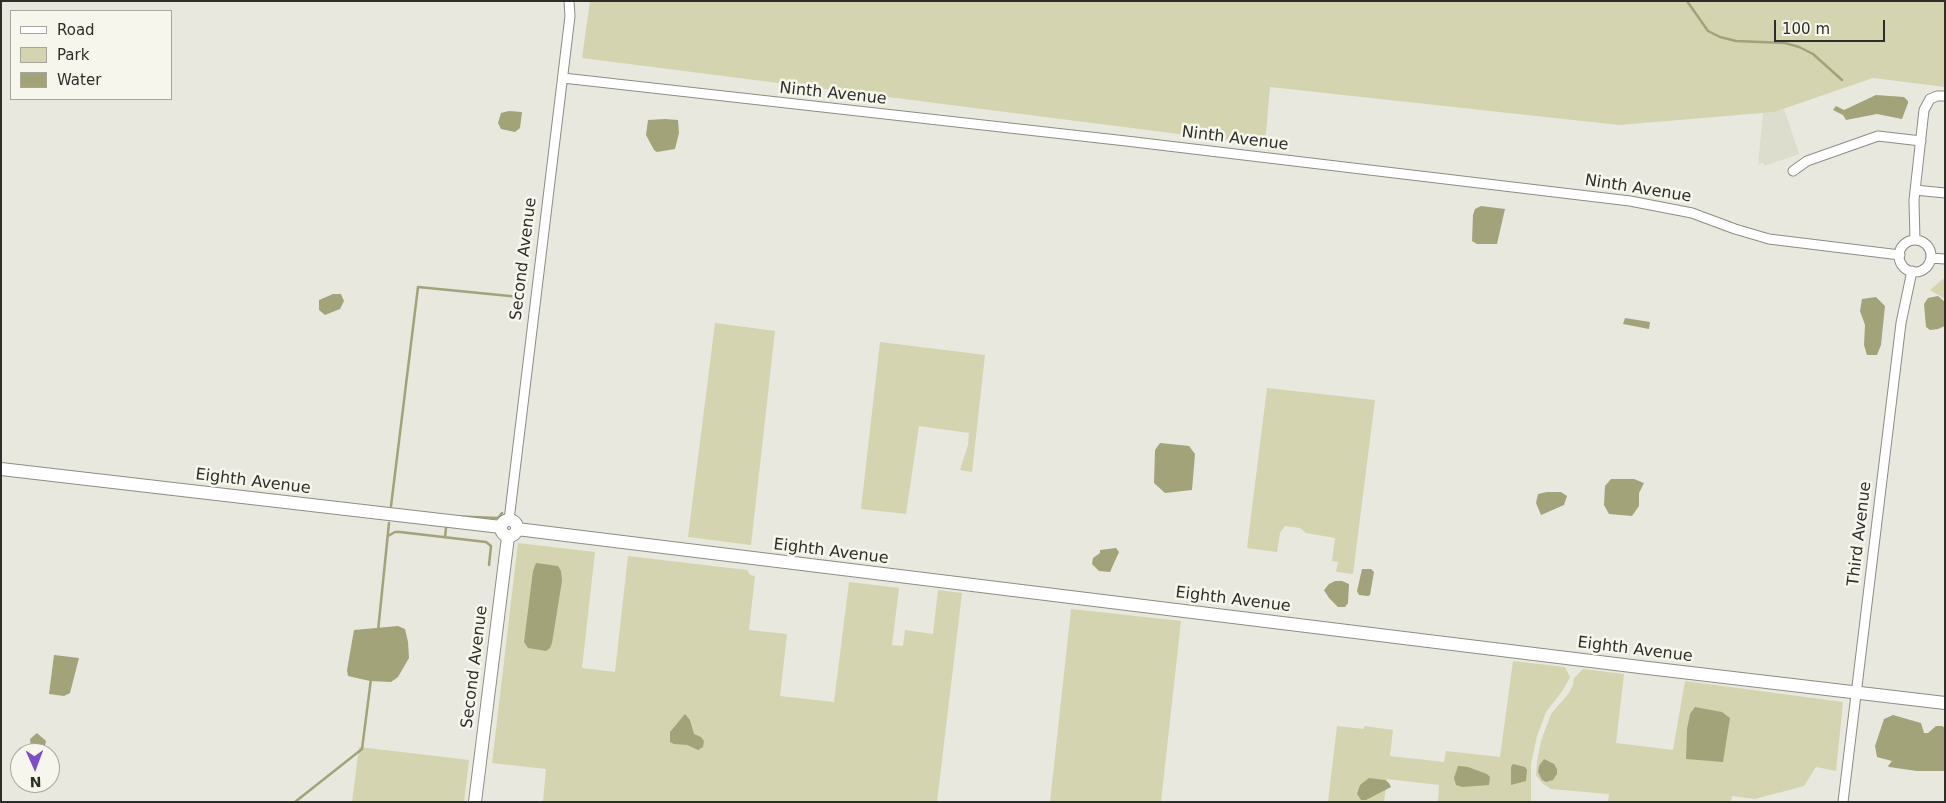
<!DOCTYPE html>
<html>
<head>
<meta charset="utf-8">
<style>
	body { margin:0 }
	#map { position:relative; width:1946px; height:803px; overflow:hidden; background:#e8e8df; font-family:"DejaVu Sans",sans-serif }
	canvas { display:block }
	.frame { position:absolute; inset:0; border:2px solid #2d2d2a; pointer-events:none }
	.legend { position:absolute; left:10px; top:10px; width:162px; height:90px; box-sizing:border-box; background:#f6f6ed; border:1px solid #a6a69f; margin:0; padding:6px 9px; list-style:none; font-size:15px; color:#2d2d2a }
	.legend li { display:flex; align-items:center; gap:10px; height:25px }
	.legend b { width:25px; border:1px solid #a6a69f }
	.north { position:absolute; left:10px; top:743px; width:50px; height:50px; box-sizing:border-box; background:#f6f6ed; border:1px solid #a6a69f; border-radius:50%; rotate:178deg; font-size:14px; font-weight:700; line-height:20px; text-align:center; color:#2d2d2a }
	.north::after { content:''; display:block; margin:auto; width:18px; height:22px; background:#7c4dc6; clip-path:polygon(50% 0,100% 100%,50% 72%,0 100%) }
	.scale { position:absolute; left:1774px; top:20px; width:111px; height:22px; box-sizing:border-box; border:2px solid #2d2d2a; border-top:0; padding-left:6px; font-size:15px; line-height:18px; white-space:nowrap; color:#2d2d2a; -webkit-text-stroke:4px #f6f6ed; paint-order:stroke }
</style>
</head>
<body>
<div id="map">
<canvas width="1946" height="803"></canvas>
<div class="frame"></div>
<ul class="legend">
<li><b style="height:6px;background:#fff"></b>Road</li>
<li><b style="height:14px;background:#d4d4b0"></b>Park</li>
<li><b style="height:14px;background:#a3a37a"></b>Water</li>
</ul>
<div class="north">N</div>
<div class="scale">100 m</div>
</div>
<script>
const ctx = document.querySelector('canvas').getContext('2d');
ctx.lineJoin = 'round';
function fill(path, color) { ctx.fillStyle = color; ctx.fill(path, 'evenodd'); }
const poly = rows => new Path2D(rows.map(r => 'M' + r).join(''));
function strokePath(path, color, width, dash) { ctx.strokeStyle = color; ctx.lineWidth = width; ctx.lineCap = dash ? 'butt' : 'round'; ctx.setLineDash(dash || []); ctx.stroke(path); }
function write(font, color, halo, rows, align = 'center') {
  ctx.font = font + ' "DejaVu Sans",sans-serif'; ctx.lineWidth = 5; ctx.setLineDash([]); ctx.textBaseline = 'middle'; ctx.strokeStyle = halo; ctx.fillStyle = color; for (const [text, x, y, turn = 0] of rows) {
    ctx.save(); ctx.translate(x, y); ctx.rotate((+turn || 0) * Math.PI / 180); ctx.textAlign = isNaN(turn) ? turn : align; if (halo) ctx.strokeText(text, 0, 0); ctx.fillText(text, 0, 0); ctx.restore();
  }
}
fill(poly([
	[1784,109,1799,154,1764,166,1763,163,1758,165,1763,113]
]), '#ddddcd');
fill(poly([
	[590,1,1945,1,1945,87,1873,78,1774,112,1619,125,1270,87,1265,145,582,58],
	[1943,279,1945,280,1945,299,1930,290],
	[715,323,775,331,751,545,688,537],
	[880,342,985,355,972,472,960,470,968,445,969,433,919,426,906,514,861,509],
	[1267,388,1375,400,1353,574,1336,572,1338,562,1332,561,1335,538,1306,533,1300,528,1285,526,1280,533,1277,552,1247,548],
	[518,543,595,552,582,668,615,672,628,556,747,570,750,575,755,576,749,630,787,634,780,696,834,702,849,582,899,588,892,645,903,646,905,630,933,634,938,590,962,593,937,802,543,802,546,769,492,763],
	[1071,609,1181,621,1161,802,1050,802],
	[1513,661,1565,667,1570,677,1563,690,1546,712,1537,736,1531,764,1531,802,1438,802,1439,785,1387,779,1384,802,1328,802,1337,726,1364,729,1364,726,1393,730,1390,756,1444,762,1446,751,1500,757],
	[1583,669,1624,674,1616,743,1673,750,1685,681,1843,702,1836,771,1816,767,1804,786,1755,799,1732,796,1731,802,1608,802,1609,794,1551,789,1542,783,1536,775,1537,762,1541,741,1551,714,1569,693,1573,685,1574,678],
	[359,747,469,760,464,802,352,802]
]), '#d4d4b0');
fill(poly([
	[1876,95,1904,97,1908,101,1908,103,1902,119,1877,114,1846,120,1843,115,1833,110,1836,106,1844,110],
	[509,111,522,112,520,128,515,132,501,129,498,123,501,113],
	[665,119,678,120,679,133,675,149,657,152,654,150,646,135,648,120],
	[1481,206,1505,209,1497,244,1477,244,1472,241,1473,215,1475,209],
	[333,294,341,294,344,301,340,309,325,315,319,310,319,300],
	[1938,296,1945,302,1945,326,1938,329,1930,330,1926,327,1924,304,1928,298],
	[1876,297,1885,306,1881,345,1877,355,1867,355,1864,345,1865,325,1860,311,1862,299],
	[1625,318,1650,322,1649,329,1623,324],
	[1160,443,1189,446,1195,454,1192,490,1165,493,1154,483,1155,450],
	[1611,479,1634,479,1644,483,1639,493,1639,506,1632,516,1609,514,1604,505,1605,486],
	[1547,492,1561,492,1567,496,1564,505,1541,515,1536,503,1538,494],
	[1116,548,1119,552,1110,572,1099,571,1092,564,1093,558,1100,553,1100,550],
	[536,563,558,566,561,571,562,581,552,643,550,648,546,651,528,648,524,642,533,571],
	[1362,569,1371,569,1374,572,1370,595,1368,596,1359,595,1357,591],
	[1335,581,1342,581,1349,584,1348,603,1345,607,1338,607,1329,598,1324,590,1329,584],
	[398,626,405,629,408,642,409,658,398,677,391,682,370,681,348,676,347,670,354,630],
	[54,655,79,658,70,693,64,696,49,694],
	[1695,707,1722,712,1730,718,1723,762,1686,759,1687,729,1690,714],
	[685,714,690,720,694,734,701,737,704,741,703,747,698,750,687,745,674,744,670,742,670,732],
	[1893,715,1921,723,1924,733,1928,733,1936,726,1942,726,1945,728,1945,771,1917,771,1889,767,1888,766,1892,761,1877,757,1875,746,1884,719],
	[37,733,46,741,44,751,39,753,31,748,30,739],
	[1544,759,1554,764,1557,769,1557,774,1553,780,1546,782,1542,780,1538,772,1539,766],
	[1513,764,1525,767,1527,770,1526,781,1511,785,1511,767],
	[1458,766,1468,767,1487,774,1490,777,1489,785,1462,787,1456,785,1454,778],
	[1369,778,1385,780,1389,783,1391,787,1366,800,1361,800,1357,794,1360,785]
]), '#a3a37a');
strokePath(poly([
	[1687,1,1708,31,1720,37,1736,41,1785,43,1799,47,1813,54,1842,80],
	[391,506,418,287,520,297],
	[447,516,498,518,502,513],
	[388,536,395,532,400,532,486,542,491,546,489,565],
	[445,537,446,528],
	[378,631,389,523],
	[295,802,362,749,371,679]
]), '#a3a37a', 2.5);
const street = poly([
	[563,78,1126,141,1630,201,1692,213,1735,229,1769,239,1900,255],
	[1793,171,1807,161,1878,136,1921,141],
	[1915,190,1945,193],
	[1915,240,1914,200,1924,110,1930,99,1937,96,1945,96],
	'1899 256a16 16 0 1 1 32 0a16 16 0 1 1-32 0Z',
	[1931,258,1945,259],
	[509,520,570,16,569,1],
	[1843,802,1901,323,1912,271]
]);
const secondary = poly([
	[1,469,501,527],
	'501 528a8 8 0 1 1 16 0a8 8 0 1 1-16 0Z',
	[517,529,1648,668,1945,703],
	[475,802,508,537]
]);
strokePath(street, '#8d8d85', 11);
strokePath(secondary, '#8d8d85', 14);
strokePath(street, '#fff', 9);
strokePath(secondary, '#fff', 12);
write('16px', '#2d2d2a', '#f6f6ed', [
	["Ninth Avenue",833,94,6],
	["Ninth Avenue",1235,139,7],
	["Ninth Avenue",1638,189,9],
	["Second Avenue",524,259,-83],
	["Eighth Avenue",253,482,7],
	["Third Avenue",1860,534,-83],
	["Eighth Avenue",831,552,7],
	["Eighth Avenue",1233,600,7],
	["Eighth Avenue",1635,650,7],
	["Second Avenue",475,667,-83]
]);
</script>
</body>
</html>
